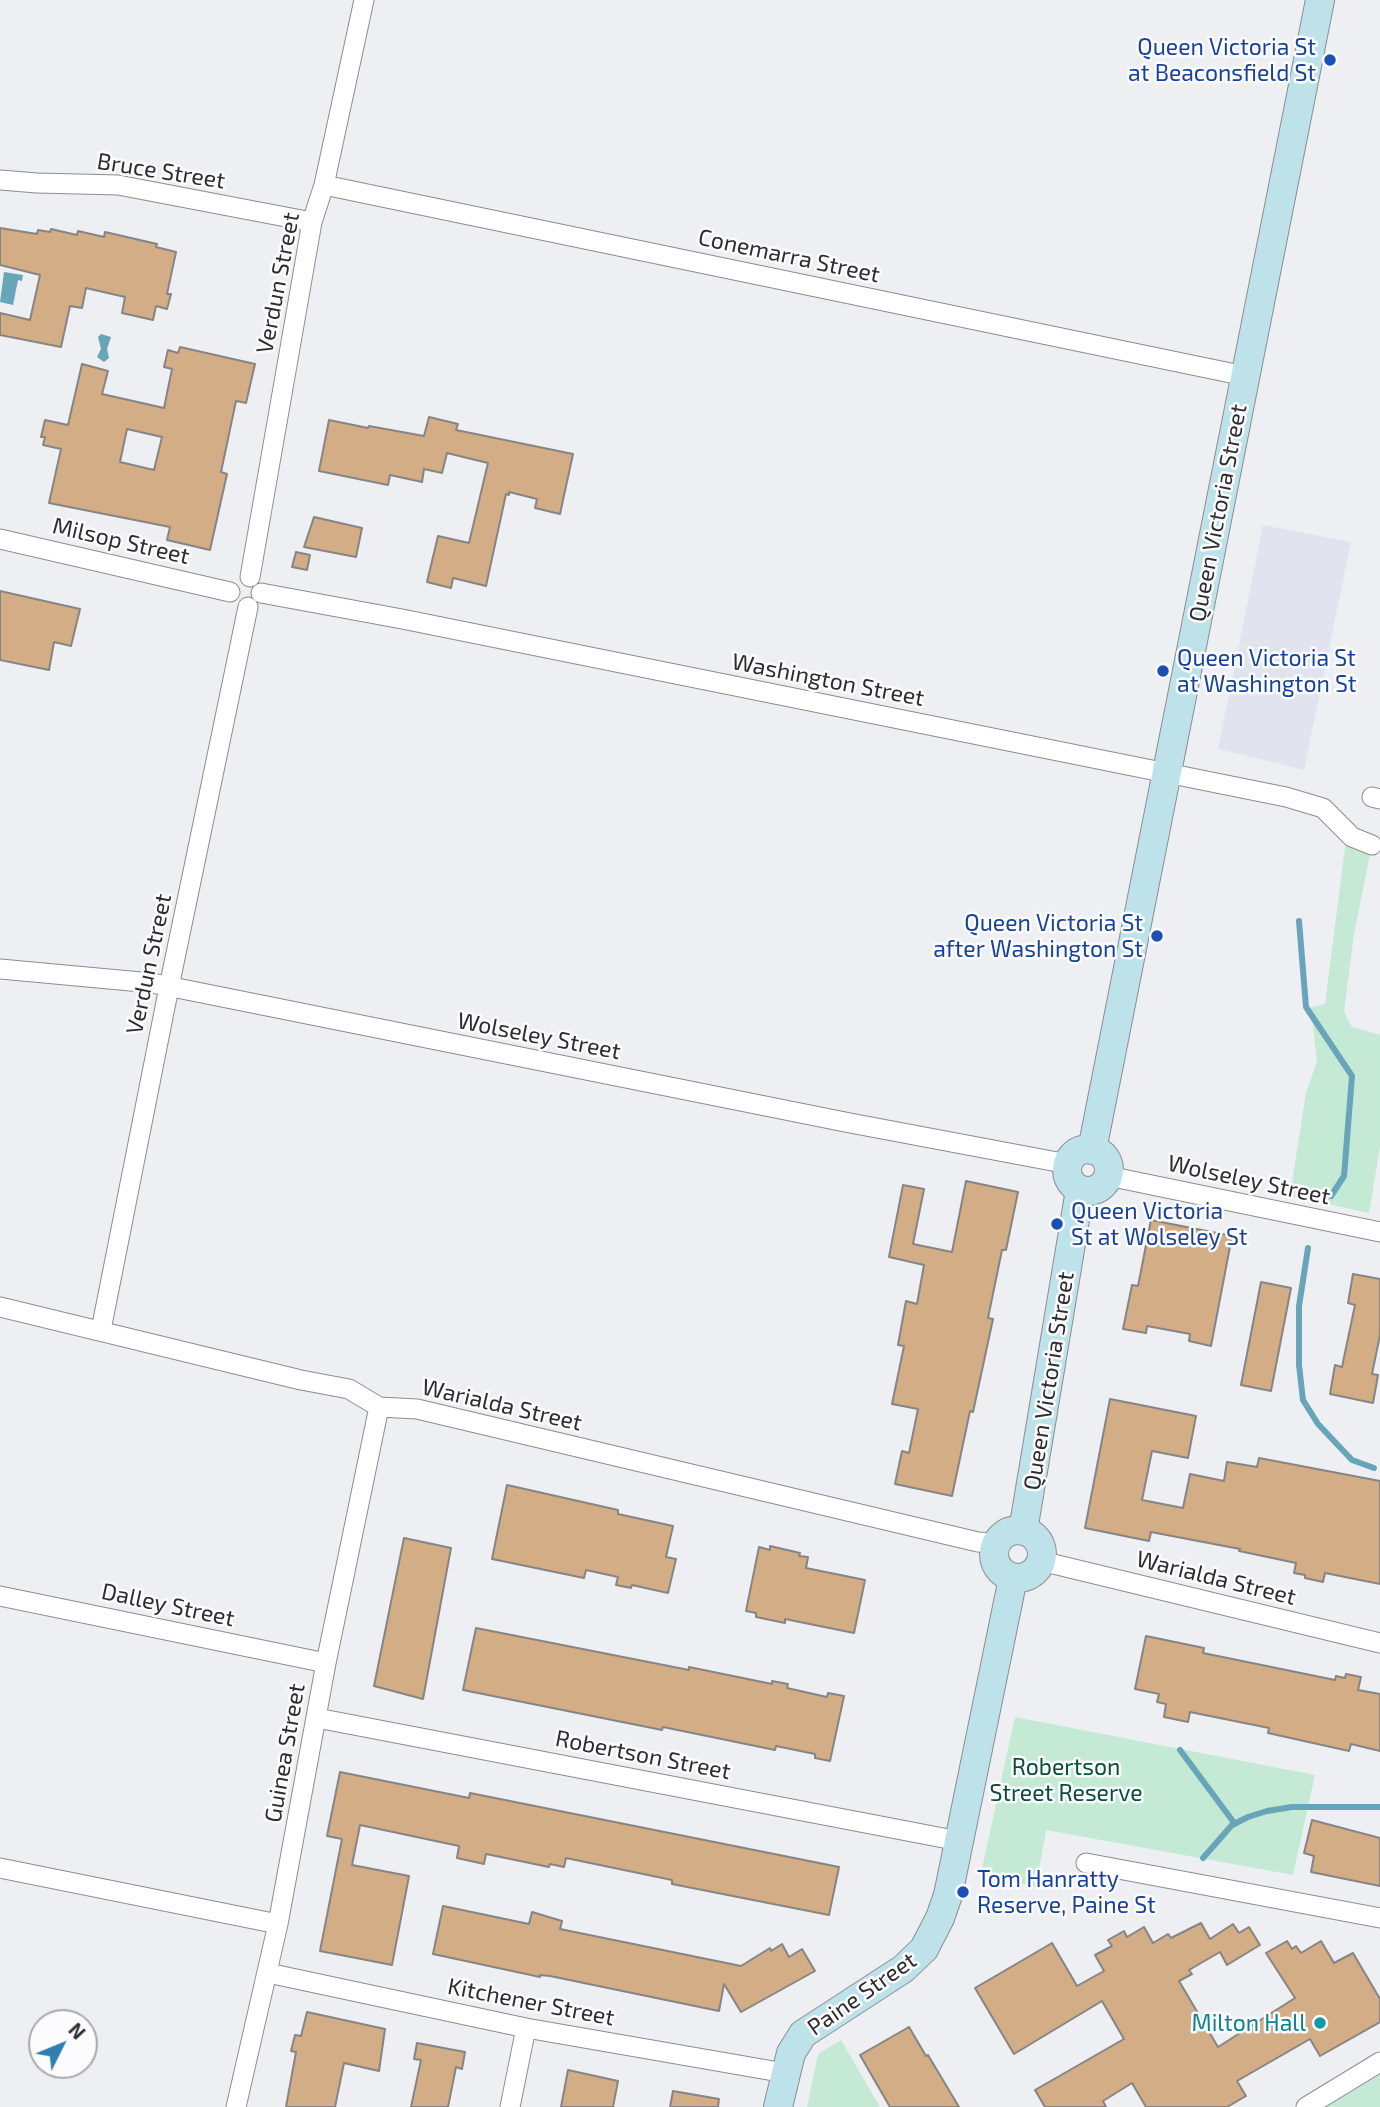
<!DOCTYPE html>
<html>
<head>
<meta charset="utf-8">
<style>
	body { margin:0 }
	#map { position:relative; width:1380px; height:2107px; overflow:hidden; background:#eeeff2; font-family:"Exo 2",sans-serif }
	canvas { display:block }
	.north { position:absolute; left:28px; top:2009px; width:70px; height:70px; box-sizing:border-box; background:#fcfcff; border:2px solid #a9a9ab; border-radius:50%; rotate:47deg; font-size:19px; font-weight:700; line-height:28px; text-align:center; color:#2d2d2e }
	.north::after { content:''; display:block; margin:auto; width:24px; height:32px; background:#317eb0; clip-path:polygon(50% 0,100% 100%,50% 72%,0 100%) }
</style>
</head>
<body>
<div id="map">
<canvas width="1380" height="2107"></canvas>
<div class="north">N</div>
</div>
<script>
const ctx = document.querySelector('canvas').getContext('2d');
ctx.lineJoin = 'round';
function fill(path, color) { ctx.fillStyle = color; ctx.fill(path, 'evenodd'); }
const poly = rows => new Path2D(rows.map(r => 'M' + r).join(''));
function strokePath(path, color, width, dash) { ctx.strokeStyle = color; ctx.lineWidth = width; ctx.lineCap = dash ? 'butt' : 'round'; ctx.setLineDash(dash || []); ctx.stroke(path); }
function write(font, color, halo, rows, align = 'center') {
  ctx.font = font + ' "Exo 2",sans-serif'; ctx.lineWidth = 5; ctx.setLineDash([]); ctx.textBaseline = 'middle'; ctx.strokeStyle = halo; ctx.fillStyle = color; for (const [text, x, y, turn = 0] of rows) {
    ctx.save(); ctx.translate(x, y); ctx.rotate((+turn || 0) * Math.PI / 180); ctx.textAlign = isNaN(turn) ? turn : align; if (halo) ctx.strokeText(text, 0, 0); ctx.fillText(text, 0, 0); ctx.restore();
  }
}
fill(poly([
	[1263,525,1351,542,1304,770,1218,749]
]), '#e1e4ee');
fill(poly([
	[1347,832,1372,845,1354,934,1344,1012,1352,1027,1380,1035,1380,1146,1369,1213,1290,1196,1306,1092,1317,1062,1311,1007,1325,1004],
	[1015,1717,1315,1775,1293,1875,1046,1830,1036,1887,981,1873],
	[841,2040,880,2107,807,2107,818,2054],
	[1380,2075,1380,2107,1326,2107]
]), '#c4ead5');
fill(poly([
	[4,272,23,275,22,281,18,280,13,305,0,302],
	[101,334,111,337,107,349,109,358,104,362,97,357,101,349,98,337]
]), '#68a5b9');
strokePath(poly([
	[1299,921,1306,1007,1352,1076,1344,1176,1331,1196],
	[1308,1248,1299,1306,1299,1365,1303,1400,1318,1424,1352,1460,1374,1468],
	[1180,1750,1235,1824],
	[1203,1858,1232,1825,1248,1817,1267,1811,1292,1807,1380,1807]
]), '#68a5b9', 6);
const building = poly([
	[0,228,37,234,38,230,50,232,51,229,77,235,78,231,104,237,105,232,157,244,156,247,176,252,167,294,171,294,167,309,156,306,153,320,122,313,125,297,86,288,82,308,70,306,61,347,0,335,0,313,30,320,40,275,0,265,0,228],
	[180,347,255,364,246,403,236,401,221,472,227,474,210,550,167,540,170,527,49,503,61,449,43,445,45,437,41,437,45,420,68,425,82,364,108,371,102,394,164,408,172,369,164,367,168,350,178,353,180,347],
	[127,429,162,437,154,470,120,462,127,429],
	[429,417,458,424,456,430,573,454,560,514,535,508,537,499,509,492,509,495,506,494,486,586,453,578,451,588,427,582,438,536,469,543,488,463,447,453,442,473,424,469,422,482,390,475,388,485,319,471,329,420,368,428,369,426,424,436,429,417],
	[314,517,362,528,356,557,304,547,314,517],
	[296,552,310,555,307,570,292,567,296,552],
	[0,591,80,609,71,646,54,642,49,670,0,660,0,591],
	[966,1181,1018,1192,1006,1250,1002,1250,988,1318,993,1319,973,1412,970,1411,952,1496,895,1484,902,1451,909,1453,918,1409,892,1404,904,1346,898,1345,906,1301,917,1304,924,1265,889,1257,903,1185,924,1189,913,1244,952,1252,966,1181],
	[1151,1220,1232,1236,1211,1346,1189,1341,1190,1334,1147,1326,1146,1333,1123,1329,1132,1285,1138,1286,1151,1220],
	[1353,1274,1380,1279,1380,1335,1372,1374,1378,1375,1373,1403,1330,1394,1335,1365,1342,1367,1355,1305,1348,1303,1353,1274],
	[1261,1282,1291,1288,1271,1391,1241,1385,1261,1282],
	[1110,1399,1196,1416,1188,1458,1152,1451,1142,1500,1183,1508,1190,1474,1224,1481,1227,1462,1257,1467,1259,1458,1380,1481,1380,1584,1325,1573,1323,1582,1305,1578,1305,1575,1294,1573,1296,1563,1239,1551,1240,1549,1151,1532,1149,1541,1085,1528,1110,1399],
	[507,1485,618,1510,618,1514,673,1526,666,1557,676,1559,668,1593,632,1585,631,1588,616,1585,618,1577,586,1570,584,1578,492,1559,507,1485],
	[404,1538,451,1548,423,1699,374,1686,404,1538],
	[770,1546,800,1553,799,1556,808,1557,806,1568,865,1580,854,1633,785,1619,785,1623,756,1617,756,1613,746,1611,759,1547,770,1550,770,1546],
	[476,1628,689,1670,689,1667,772,1684,772,1681,788,1684,787,1688,827,1697,828,1693,844,1696,830,1761,815,1758,815,1754,776,1746,775,1750,663,1727,662,1730,463,1690,476,1628],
	[1146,1636,1204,1648,1203,1653,1335,1680,1336,1676,1345,1678,1346,1674,1361,1677,1358,1690,1380,1694,1380,1751,1351,1744,1349,1751,1268,1733,1269,1728,1190,1712,1188,1722,1164,1717,1166,1704,1157,1702,1159,1694,1135,1689,1146,1636],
	[340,1772,469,1798,470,1793,839,1867,829,1915,672,1884,672,1880,566,1858,564,1867,550,1864,549,1867,486,1854,484,1864,457,1858,459,1846,360,1825,352,1865,409,1876,392,1965,320,1951,342,1839,327,1836,340,1772],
	[1312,1820,1380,1838,1380,1886,1311,1872,1314,1856,1304,1853,1312,1820],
	[443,1906,529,1924,532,1912,562,1921,560,1929,741,1966,770,1948,771,1951,782,1944,789,1957,802,1949,815,1971,741,2012,724,1984,719,2011,550,1976,540,1975,540,1977,433,1954,443,1906],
	[1201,1923,1210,1939,1233,1924,1239,1933,1249,1927,1260,1945,1227,1965,1220,1952,1189,1970,1192,1974,1179,1981,1218,2047,1295,1998,1266,1953,1287,1941,1292,1949,1296,1946,1301,1953,1321,1941,1334,1963,1353,1953,1380,1999,1380,2022,1320,2056,1310,2039,1237,2081,1246,2096,1227,2107,1146,2107,1132,2083,1103,2101,1106,2107,1045,2107,1035,2090,1124,2039,1102,2001,1014,2054,975,1988,1052,1943,1077,1986,1104,1971,1095,1955,1112,1946,1108,1940,1124,1931,1127,1937,1144,1927,1153,1943,1168,1934,1171,1938,1201,1923],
	[307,2012,385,2029,379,2071,344,2063,335,2107,286,2107,296,2052,291,2051,295,2035,301,2036,307,2012],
	[909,2027,926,2056,928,2055,959,2107,890,2107,860,2055,909,2027],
	[417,2043,465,2052,462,2069,456,2067,448,2107,411,2107,421,2060,414,2059,417,2043],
	[568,2070,618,2081,613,2107,561,2107,568,2070],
	[673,2091,719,2099,718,2107,670,2107,673,2091]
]);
fill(building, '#d2ad85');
strokePath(building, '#878583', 2);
const street = poly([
	[0,180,37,183,118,185,312,222],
	[324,185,1245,376],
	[0,539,230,592],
	[250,577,312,222,324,185,364,0],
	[261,593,402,619,1286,797,1323,808,1352,837,1372,845],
	[1372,797,1380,799],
	[0,969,152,983,850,1123,1068,1164],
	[1108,1176,1380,1232],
	[0,1307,301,1380,349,1389,379,1407,417,1409,978,1542,997,1543],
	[101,1330,169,987,248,607],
	[1041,1561,1380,1643],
	[0,1596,326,1663],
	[317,1718,959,1841],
	[1086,1863,1380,1918],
	[0,1868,278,1924],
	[268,1973,526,2028,785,2073],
	[236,2107,278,1924,326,1663,379,1407],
	[510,2107,526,2028],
	[1306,2107,1380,2062]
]);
const secondary = poly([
	'1067 1170a21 21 0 1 1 42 0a21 21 0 1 1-42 0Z',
	[1092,1150,1320,0],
	'994 1554a24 24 0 1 1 48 0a24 24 0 1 1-48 0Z',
	[1023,1531,1080,1190],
	[778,2107,791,2053,803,2034,903,1969,924,1949,940,1918,948,1895,1013,1578]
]);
strokePath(street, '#8d8d90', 21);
strokePath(secondary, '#8d8d90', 30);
strokePath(street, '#fff', 19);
strokePath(secondary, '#bee2e9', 28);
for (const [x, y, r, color] of [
	[1330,60,7,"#1a4fb4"],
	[1163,671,7,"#1a4fb4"],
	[1157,936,7,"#1a4fb4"],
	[1057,1224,7,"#1a4fb4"],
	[963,1892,7,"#1a4fb4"],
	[1320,2023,7,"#0f9aa8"]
]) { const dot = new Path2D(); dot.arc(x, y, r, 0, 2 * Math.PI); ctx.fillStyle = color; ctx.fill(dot); strokePath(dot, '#fcfcff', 2.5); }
write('23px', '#164399', '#fcfcff', [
	["Queen Victoria St",1316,47,"right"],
	["at Beaconsfield St",1316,73,"right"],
	["Queen Victoria St",1177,658],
	["at Washington St",1177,684],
	["Queen Victoria St",1143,923,"right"],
	["after Washington St",1143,949,"right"],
	["Queen Victoria",1071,1211],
	["St at Wolseley St",1071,1237],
	["Tom Hanratty",977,1879],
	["Reserve, Paine St",977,1905]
], 'left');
write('23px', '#2d2d2e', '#fcfcff', [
	["Bruce Street",161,171,9],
	["Conemarra Street",789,256,12],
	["Verdun Street",278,283,-79],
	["Queen Victoria Street",1218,513,-79],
	["Milsop Street",121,541,13],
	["Washington Street",828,680,11],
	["Verdun Street",149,964,-78],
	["Wolseley Street",539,1036,11],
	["Wolseley Street",1249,1180,12],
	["Queen Victoria Street",1049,1381,-81],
	["Warialda Street",502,1405,13],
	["Warialda Street",1216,1578,14],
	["Dalley Street",168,1605,12],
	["Guinea Street",285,1753,-80],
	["Robertson Street",643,1755,11],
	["Paine Street",862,1994,-35],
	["Kitchener Street",531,2002,11]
]);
write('23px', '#084e34', '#fcfcff', [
	["Robertson",1066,1767],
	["Street Reserve",1066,1793]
]);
write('23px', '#0d838f', '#fcfcff', [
	["Milton Hall",1306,2023]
], 'right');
</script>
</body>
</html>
